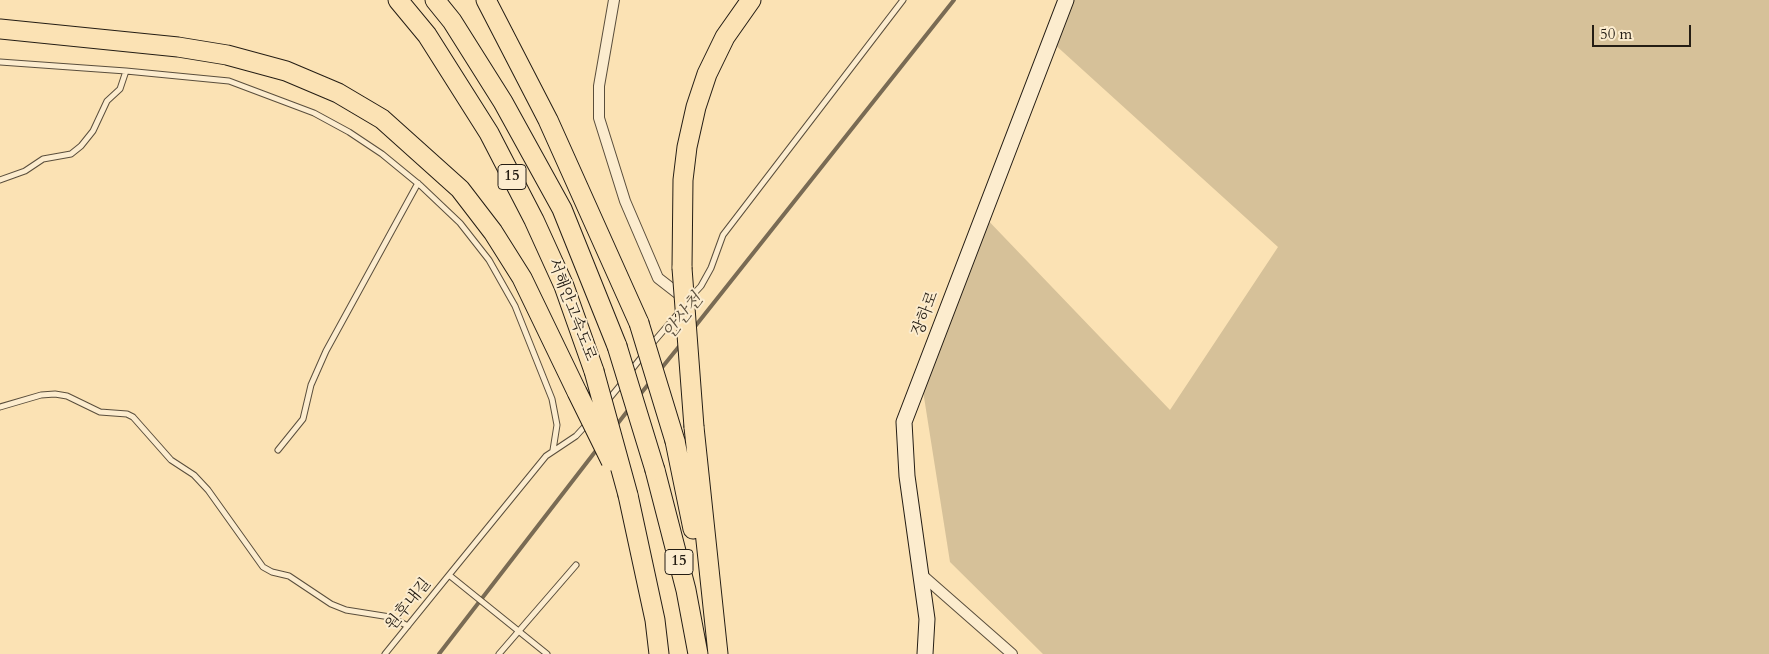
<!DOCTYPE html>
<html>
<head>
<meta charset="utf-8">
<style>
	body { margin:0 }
	#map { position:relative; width:1769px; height:654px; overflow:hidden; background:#fbe2b4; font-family:Cardo,serif }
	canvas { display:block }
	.scale { position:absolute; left:1592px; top:25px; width:99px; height:22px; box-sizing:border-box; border:2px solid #241d14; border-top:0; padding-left:6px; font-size:15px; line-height:18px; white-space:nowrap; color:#241d14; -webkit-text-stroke:4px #fcecce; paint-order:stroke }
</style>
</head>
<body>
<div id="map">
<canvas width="1769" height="654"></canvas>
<div class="scale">50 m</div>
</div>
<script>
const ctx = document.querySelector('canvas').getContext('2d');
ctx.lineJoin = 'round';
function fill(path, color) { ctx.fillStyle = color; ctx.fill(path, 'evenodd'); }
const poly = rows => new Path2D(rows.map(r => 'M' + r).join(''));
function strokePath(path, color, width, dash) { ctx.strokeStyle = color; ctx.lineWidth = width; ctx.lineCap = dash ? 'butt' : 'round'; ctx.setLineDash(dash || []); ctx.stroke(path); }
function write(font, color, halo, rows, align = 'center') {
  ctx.font = font + ' Cardo,"Noto Serif KR",serif'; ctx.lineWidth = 4; ctx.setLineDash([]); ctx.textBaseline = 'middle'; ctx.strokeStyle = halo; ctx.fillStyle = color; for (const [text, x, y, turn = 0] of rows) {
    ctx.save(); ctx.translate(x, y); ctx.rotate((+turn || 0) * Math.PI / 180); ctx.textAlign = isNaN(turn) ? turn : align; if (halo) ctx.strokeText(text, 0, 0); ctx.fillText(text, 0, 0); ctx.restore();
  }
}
fill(poly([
	[1072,0,1769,0,1769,654,1043,654,950,562,921,378,980,212,1170,410,1278,247,1052,42]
]), '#d6c199');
strokePath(poly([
	[693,329,954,0],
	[660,370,681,344],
	[638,397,651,381],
	[615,427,629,409],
	[439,654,598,448]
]), '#796b54', 4);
const lane = poly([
	[0,62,126,71,229,81,314,113,349,132,382,154,421,186,460,223,489,260,515,306,552,399,557,425,553,450],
	[0,180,25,171,43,159,71,154,81,146,93,131,107,101,120,89,126,71],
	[689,299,701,286,711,268,723,235,903,0],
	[651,345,681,310],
	[629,373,644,354],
	[608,400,623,382],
	[0,407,41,395,55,394,67,396,100,412,127,414,133,417,171,460,194,475,208,490,263,567,272,572,289,576,331,604,346,610,390,617,408,626],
	[278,450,303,419,311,385,326,351,418,183],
	[449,575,546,456,576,436,587,424],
	[385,654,449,575,547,654],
	[499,654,576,565]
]);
const street = poly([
	[614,0,599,86,599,118,625,201,658,278,685,299],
	[922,575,1012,654]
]);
const secondary = poly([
	[925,654,927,619,907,476,904,422,1066,0]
]);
const highway = poly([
	[398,0,427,35,489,133,534,220,564,286,594,371],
	[435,0,452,21,503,102,562,209,617,346],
	[486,0,548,120,639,323],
	[0,29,178,47,227,55,286,71,338,93,382,119,460,189,493,232,522,278,577,392],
	[682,268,683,180,687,147,696,107,707,74,725,37,751,0],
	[694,427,718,654],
	[675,441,693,529],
	[655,470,686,590,698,654],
	[628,495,655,620,659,654]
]);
strokePath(lane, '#5a4e3c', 7);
strokePath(street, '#5a4e3c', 12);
strokePath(secondary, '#241d14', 17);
strokePath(highway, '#241d14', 21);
strokePath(lane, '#fcecce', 5);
strokePath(street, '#fcecce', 10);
strokePath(secondary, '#fcecce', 15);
strokePath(highway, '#fbe2b4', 19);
const highwayBridge = poly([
	[682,268,694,427],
	[639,323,675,441],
	[617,346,655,470],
	[594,371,628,495],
	[577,392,611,461]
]);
strokePath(highwayBridge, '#241d14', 21, []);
strokePath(highwayBridge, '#fbe2b4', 19);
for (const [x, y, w] of [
	[512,177,28],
	[679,562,28]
]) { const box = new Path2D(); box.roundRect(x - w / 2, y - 12.5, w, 25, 4); ctx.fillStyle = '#fcecce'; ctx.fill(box); strokePath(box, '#241d14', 1); }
write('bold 15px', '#241d14', null, [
	["15",512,177],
	["15",679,562]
]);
write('16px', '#241d14', '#fcecce', [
	["서해안고속도로",571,310,69],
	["장하로",926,314,-69],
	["원후내길",409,605,-51]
]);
write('italic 18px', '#5d513e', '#fcecce', [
	["안산천",684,317,-52]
]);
</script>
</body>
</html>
